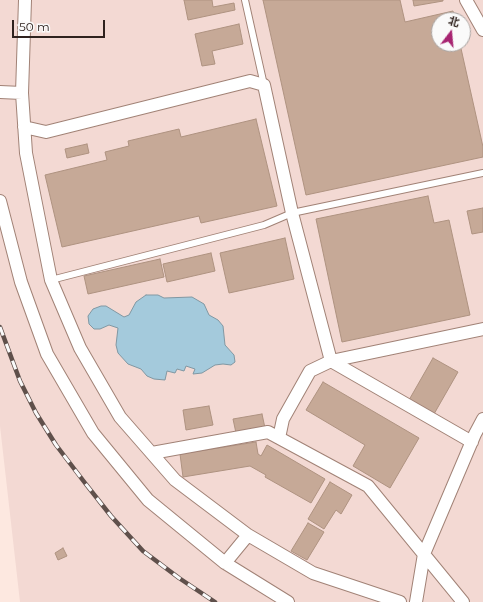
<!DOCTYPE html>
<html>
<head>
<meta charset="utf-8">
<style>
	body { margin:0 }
	#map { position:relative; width:483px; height:602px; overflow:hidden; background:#fde8e0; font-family:Montserrat,"Noto Sans SC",sans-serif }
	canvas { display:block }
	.north { position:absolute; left:431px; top:12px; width:40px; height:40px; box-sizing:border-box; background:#fafafa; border:1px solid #a9a4a2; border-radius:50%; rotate:16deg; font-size:11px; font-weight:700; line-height:16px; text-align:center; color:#2f221e }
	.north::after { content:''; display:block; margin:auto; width:14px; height:18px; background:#a72471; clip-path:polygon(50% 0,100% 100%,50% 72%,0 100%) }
	.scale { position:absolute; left:12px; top:20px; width:93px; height:18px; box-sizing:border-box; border:2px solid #2f221e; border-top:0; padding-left:5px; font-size:12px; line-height:14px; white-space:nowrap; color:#2f221e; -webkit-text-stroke:3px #fafafa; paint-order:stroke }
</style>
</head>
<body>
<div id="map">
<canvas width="483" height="602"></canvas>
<div class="north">北</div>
<div class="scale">50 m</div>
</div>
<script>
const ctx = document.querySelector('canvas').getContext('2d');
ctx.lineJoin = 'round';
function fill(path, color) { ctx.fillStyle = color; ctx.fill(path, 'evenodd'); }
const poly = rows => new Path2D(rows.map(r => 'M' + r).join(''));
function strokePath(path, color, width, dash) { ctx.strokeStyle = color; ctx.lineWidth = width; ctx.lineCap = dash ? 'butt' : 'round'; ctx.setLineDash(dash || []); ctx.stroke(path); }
fill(poly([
	[0,0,483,0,483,602,20,602,0,426],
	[439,20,463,20,463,44,439,44]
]), '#f3d9d3');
const water = poly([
	[146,295,158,295,164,298,192,297,204,304,209,315,218,320,223,326,225,345,234,355,235,362,231,365,223,364,215,365,202,373,193,374,195,369,186,366,184,371,177,369,175,373,167,371,165,380,154,379,147,376,141,369,128,364,118,353,116,345,118,328,109,325,100,329,94,329,89,324,88,316,93,309,101,306,106,306,124,317,129,315,136,302,146,295]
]);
fill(water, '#a4cadc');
strokePath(water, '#8198a3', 1);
const building = poly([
	[184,0,212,0,213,7,234,3,235,10,188,20,184,0],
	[263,0,400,0,405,22,453,11,455,20,439,20,439,44,460,44,483,147,483,157,306,195,263,0],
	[413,0,443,0,443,1,414,6,413,0],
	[239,24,243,44,212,51,215,64,202,66,195,34,239,24],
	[256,119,277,206,201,223,199,216,62,247,45,175,107,160,105,152,129,146,128,141,179,129,181,137,256,119],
	[87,144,89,153,67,158,65,149,87,144],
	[428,196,434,223,449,220,470,315,342,342,316,219,428,196],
	[483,208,483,232,472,234,467,211,483,208],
	[285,238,294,279,229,293,220,253,285,238],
	[211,253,215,271,167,282,163,264,211,253],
	[160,259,164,277,88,294,84,276,160,259],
	[433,358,458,372,434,414,409,400,433,358],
	[323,382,419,438,390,488,353,466,365,445,306,410,323,382],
	[209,406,213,425,186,430,183,410,209,406],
	[262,414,265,428,236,433,233,419,262,414],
	[256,442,258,454,261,456,267,445,325,479,311,503,265,477,266,475,250,466,183,477,180,454,256,442],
	[330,482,352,495,341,514,336,510,324,529,308,519,330,482],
	[308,523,324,532,307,560,291,551,308,523],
	[63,548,67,556,58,560,55,553,63,548]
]);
fill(building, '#c6a997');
strokePath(building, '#af9381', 1);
const service = poly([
	[245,0,264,85],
	[51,280,264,225,292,213,483,173]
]);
const minor = poly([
	[25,0,22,93,26,153,51,280,80,348,120,417,175,480,248,535,313,573,400,602],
	[466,0,483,30],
	[0,92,22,93],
	[24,127,46,132,250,81,264,85,292,213,331,361,483,329],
	[0,201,21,282,47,354,93,433,148,500,225,563,288,602],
	[279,438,283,419,310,371,331,361,472,442],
	[152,453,268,432,368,486,463,602],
	[225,563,248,535],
	[416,602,424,554,475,434,483,419]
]);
strokePath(service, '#a18276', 8);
strokePath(minor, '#a18276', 14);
strokePath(service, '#fff', 6);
strokePath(minor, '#fff', 12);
const rail = poly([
	[0,327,20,381,36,413,56,445,85,483,111,516,143,551,179,578,215,602]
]);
strokePath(rail, '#5f504b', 4.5);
strokePath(rail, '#fafafa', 3, [9]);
</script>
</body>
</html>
